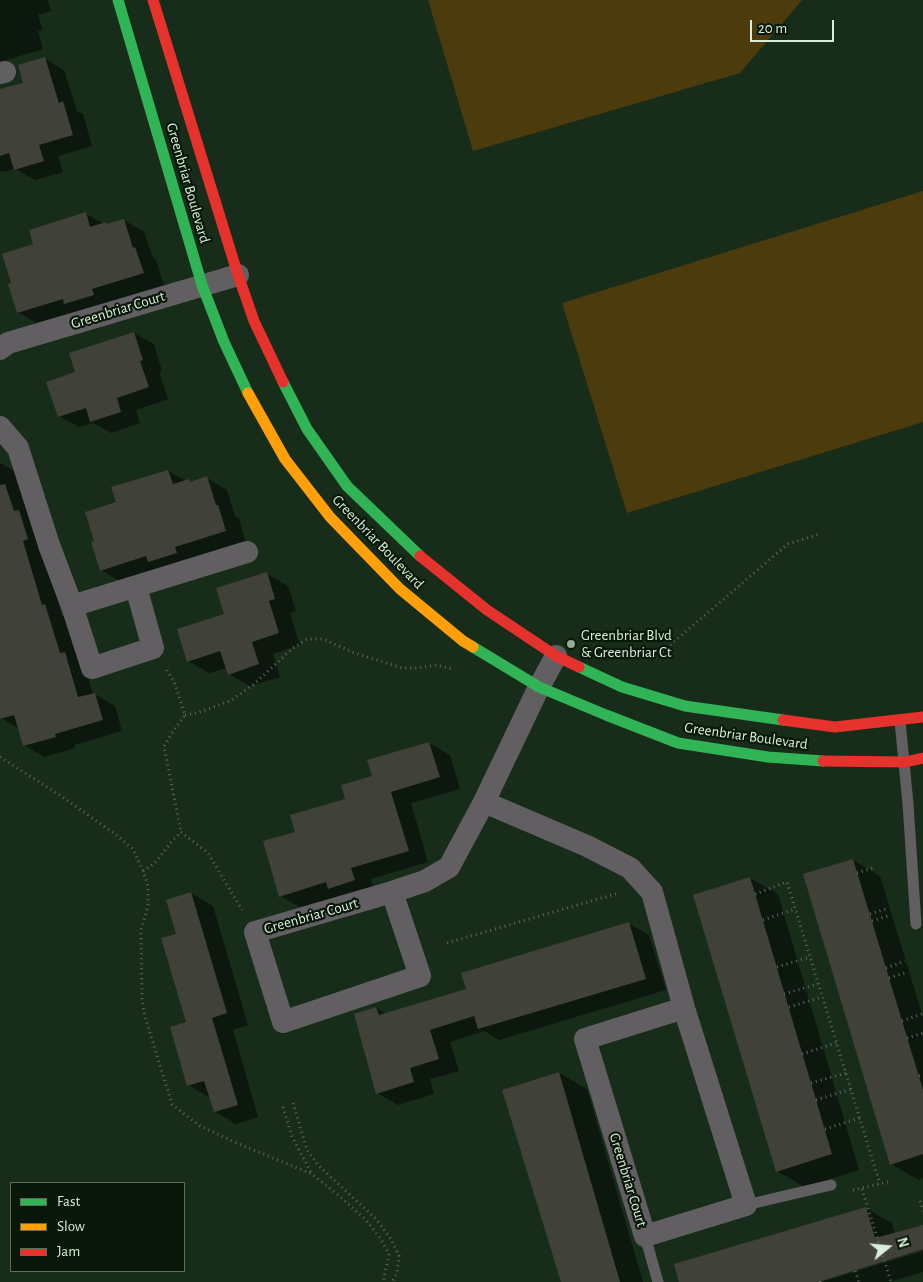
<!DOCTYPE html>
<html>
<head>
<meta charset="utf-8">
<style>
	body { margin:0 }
	#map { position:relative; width:923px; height:1282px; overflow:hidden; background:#182c1a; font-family:"Alegreya Sans",sans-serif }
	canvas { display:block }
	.legend { position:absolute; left:10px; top:1182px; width:175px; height:90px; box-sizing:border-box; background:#09180a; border:1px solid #5c6e5d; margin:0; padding:6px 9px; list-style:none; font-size:15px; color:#d9eed9 }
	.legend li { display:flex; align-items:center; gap:10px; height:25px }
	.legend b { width:25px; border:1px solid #5c6e5d }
	.north { position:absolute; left:863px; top:1222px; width:50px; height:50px; -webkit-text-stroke:4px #09180a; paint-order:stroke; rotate:73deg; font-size:14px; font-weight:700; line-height:20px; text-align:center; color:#d9eed9 }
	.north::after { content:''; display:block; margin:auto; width:18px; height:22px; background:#d9eed9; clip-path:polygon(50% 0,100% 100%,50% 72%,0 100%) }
	.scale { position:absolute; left:750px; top:20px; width:84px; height:22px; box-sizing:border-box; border:2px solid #d9eed9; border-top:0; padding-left:6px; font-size:15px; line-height:18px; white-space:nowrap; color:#d9eed9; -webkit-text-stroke:4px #09180a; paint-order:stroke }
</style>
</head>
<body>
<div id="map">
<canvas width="923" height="1282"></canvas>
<ul class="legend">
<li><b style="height:6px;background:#30b455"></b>Fast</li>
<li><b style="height:6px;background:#ff9f0a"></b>Slow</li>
<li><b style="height:6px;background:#e5322d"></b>Jam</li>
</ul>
<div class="north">N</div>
<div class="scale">20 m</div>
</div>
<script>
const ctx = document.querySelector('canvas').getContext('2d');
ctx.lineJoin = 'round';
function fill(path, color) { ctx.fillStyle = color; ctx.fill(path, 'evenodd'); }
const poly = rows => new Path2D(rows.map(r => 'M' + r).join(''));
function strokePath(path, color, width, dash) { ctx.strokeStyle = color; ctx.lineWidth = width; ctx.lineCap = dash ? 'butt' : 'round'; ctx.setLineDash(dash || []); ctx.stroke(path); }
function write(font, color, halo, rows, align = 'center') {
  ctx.font = font + ' "Alegreya Sans",sans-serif'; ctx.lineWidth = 4.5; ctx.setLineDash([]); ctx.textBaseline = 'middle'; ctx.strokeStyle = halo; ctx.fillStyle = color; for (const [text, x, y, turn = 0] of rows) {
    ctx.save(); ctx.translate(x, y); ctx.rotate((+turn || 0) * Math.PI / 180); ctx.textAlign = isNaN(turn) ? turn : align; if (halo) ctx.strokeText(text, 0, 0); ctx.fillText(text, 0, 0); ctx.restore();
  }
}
fill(poly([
	[428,0,802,0,740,73,473,151],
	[923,191,923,422,627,513,562,303]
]), '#4c3c0d');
fill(poly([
	[0,0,48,0,51,11,38,15,43,30,38,31,43,49,0,62],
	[44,58,64,70,77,111,83,114,92,146,58,156,63,172,35,180,15,169,2,172,0,171,0,90,25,83],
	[85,213,104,224,109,225,124,220,144,232,153,258,156,260,164,285,38,324,18,312,13,284,34,245],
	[134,333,154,344,162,371,159,372,168,399,136,410,140,423,111,433,93,423,79,427,59,416,77,373],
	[0,463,21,475,62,616,65,617,85,665,93,695,95,694,115,706,122,731,74,745,75,748,44,757,24,745,19,729,1,718,0,716],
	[168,471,186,481,189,481,192,482,207,478,227,490,235,516,239,518,246,543,121,582,101,570,95,542,117,503],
	[267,574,288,586,296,611,290,613,300,645,273,654,280,677,250,686,229,674,227,668,209,673,188,661,226,615],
	[429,743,450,755,460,789,411,803,428,862,371,879,375,892,350,899,342,895,300,907,280,896,297,832,346,800,374,777,369,761],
	[853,860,880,876,923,1017,923,1178,919,1180,891,1164],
	[750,878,778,894,859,1170,805,1187,777,1171],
	[191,893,213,906,248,1025,233,1030,258,1117,236,1124,215,1112,209,1097,188,1085,187,1023,177,935],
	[628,923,649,935,666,990,499,1040,484,1031,450,1042,459,1071,430,1079,434,1094,398,1105,377,1093,376,1008,386,1014,467,989],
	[559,1073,587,1089,643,1282,562,1282],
	[866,1208,892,1223,895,1234,923,1226,923,1248,813,1282,680,1282],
	[923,1251,923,1272,889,1282,821,1282]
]), '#0007');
fill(poly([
	[45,57,59,103,63,101,73,135,39,145,44,161,14,170,9,153,0,156,0,89,23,83,18,65],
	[86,212,90,227,106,222,106,224,124,219,133,248,135,247,144,273,92,289,94,295,64,304,63,299,17,313,8,284,11,283,2,254,33,244,29,230],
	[134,332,143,360,140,361,149,387,117,398,121,412,90,422,86,408,58,417,46,382,75,372,69,353],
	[168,470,173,484,189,479,190,482,207,476,216,505,218,505,226,531,175,547,177,553,148,562,146,556,100,571,91,542,94,541,85,512,116,502,111,487],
	[5,484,14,511,19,510,28,539,23,541,42,605,45,604,60,653,65,652,78,697,95,693,103,720,55,734,56,737,23,746,14,715,0,719,0,485],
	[267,572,275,599,269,601,279,633,252,642,259,664,228,675,220,651,187,662,177,629,224,614,216,588],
	[429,742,440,777,391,792,409,851,351,868,355,880,328,889,326,882,279,897,263,841,295,832,290,815,345,799,341,785,372,776,367,760],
	[853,859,923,1090,923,1154,890,1165,803,874],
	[750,877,832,1154,776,1172,693,895],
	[191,892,227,1013,212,1018,238,1105,214,1112,204,1081,187,1086,170,1027,186,1022,161,938,176,934,166,900],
	[629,922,646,979,478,1029,474,1016,430,1030,439,1059,410,1068,414,1082,376,1094,354,1014,376,1007,379,1015,466,989,461,973],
	[559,1072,620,1282,561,1282,502,1090],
	[866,1207,875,1238,923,1225,923,1249,818,1282,679,1282,674,1264]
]), '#404138');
strokePath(poly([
	[655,658,788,544,820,534],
	[167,670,175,684,185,715,174,730,164,746,181,832],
	[185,715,197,713,230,701,253,685,293,648,307,639,323,639,352,652,402,668,419,668,435,665,453,669],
	[0,757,58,794,115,834,133,849,143,871,148,886,148,906,141,930,142,1000,145,1017,172,1104,184,1114,200,1126,239,1144,312,1174,338,1195,366,1220,380,1238,389,1254,383,1282],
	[143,871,155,863,172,841,181,832,208,853,242,910],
	[857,873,876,867],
	[755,894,787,882,880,1184],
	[870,914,889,908],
	[763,920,795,909],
	[872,921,891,915],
	[447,943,619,893],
	[777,967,810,957],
	[886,968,905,961],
	[889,978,908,972],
	[784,994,818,984],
	[789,1007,822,997],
	[902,1021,922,1014],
	[907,1038,923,1033],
	[802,1054,836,1043],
	[919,1076,923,1075],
	[811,1083,846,1073],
	[816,1100,851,1089],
	[293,1103,307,1150,318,1165,376,1219,391,1239,399,1256,397,1273,392,1282],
	[283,1107,292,1137,312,1174],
	[825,1129,860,1118],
	[862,1189,891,1282],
	[853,1190,888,1182],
	[920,1201,923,1211],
	[855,1271,859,1282],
	[820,1281,820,1282]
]), '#626563', 3, [1, 4]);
strokePath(poly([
	[900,721,908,804,916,924],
	[746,1205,831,1185],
	[645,1236,658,1282]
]), '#625f62', 11);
strokePath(poly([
	[0,73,5,72],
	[0,349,8,343,238,275],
	[0,427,18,448,49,545,72,606,92,668,153,648,136,587],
	[72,606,247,552],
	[484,802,587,846,630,868,652,892,684,1008,746,1205,645,1236,585,1039,684,1008],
	[392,892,420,976,283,1022,255,932,392,892,425,881,449,867,484,802,539,687,556,656]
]), '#625f62', 22);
strokePath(poly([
	[118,0,202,285,224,342,248,393],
	[283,382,307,429,347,486,420,556],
	[473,647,539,687,606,715,678,743,768,757,823,761],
	[579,667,622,687,685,706,783,720]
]), '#30b455', 11);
strokePath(poly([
	[248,393,285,459,330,517,400,589,463,641,473,647]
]), '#ff9f0a', 11);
strokePath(poly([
	[153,0,238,275,254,321,283,382],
	[420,556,487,610,556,656,579,667],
	[783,720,835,727,923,717],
	[823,761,905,762,923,758]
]), '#e5322d', 11);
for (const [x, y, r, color] of [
	[571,644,5,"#95aa96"]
]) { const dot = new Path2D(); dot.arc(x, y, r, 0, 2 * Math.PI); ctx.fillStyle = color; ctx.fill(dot); strokePath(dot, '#09180a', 2); }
write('15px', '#d9eed9', '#09180a', [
	["Greenbriar Boulevard",188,183,74],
	["Greenbriar Court",118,310,-17],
	["Greenbriar Boulevard",378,542,46],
	["Greenbriar Boulevard",746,736,8],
	["Greenbriar Court",311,916,-16],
	["Greenbriar Court",628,1180,73]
]);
write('15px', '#d9eed9', '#09180a', [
	["Greenbriar Blvd",581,635],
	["& Greenbriar Ct",581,652]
], 'left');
</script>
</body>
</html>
